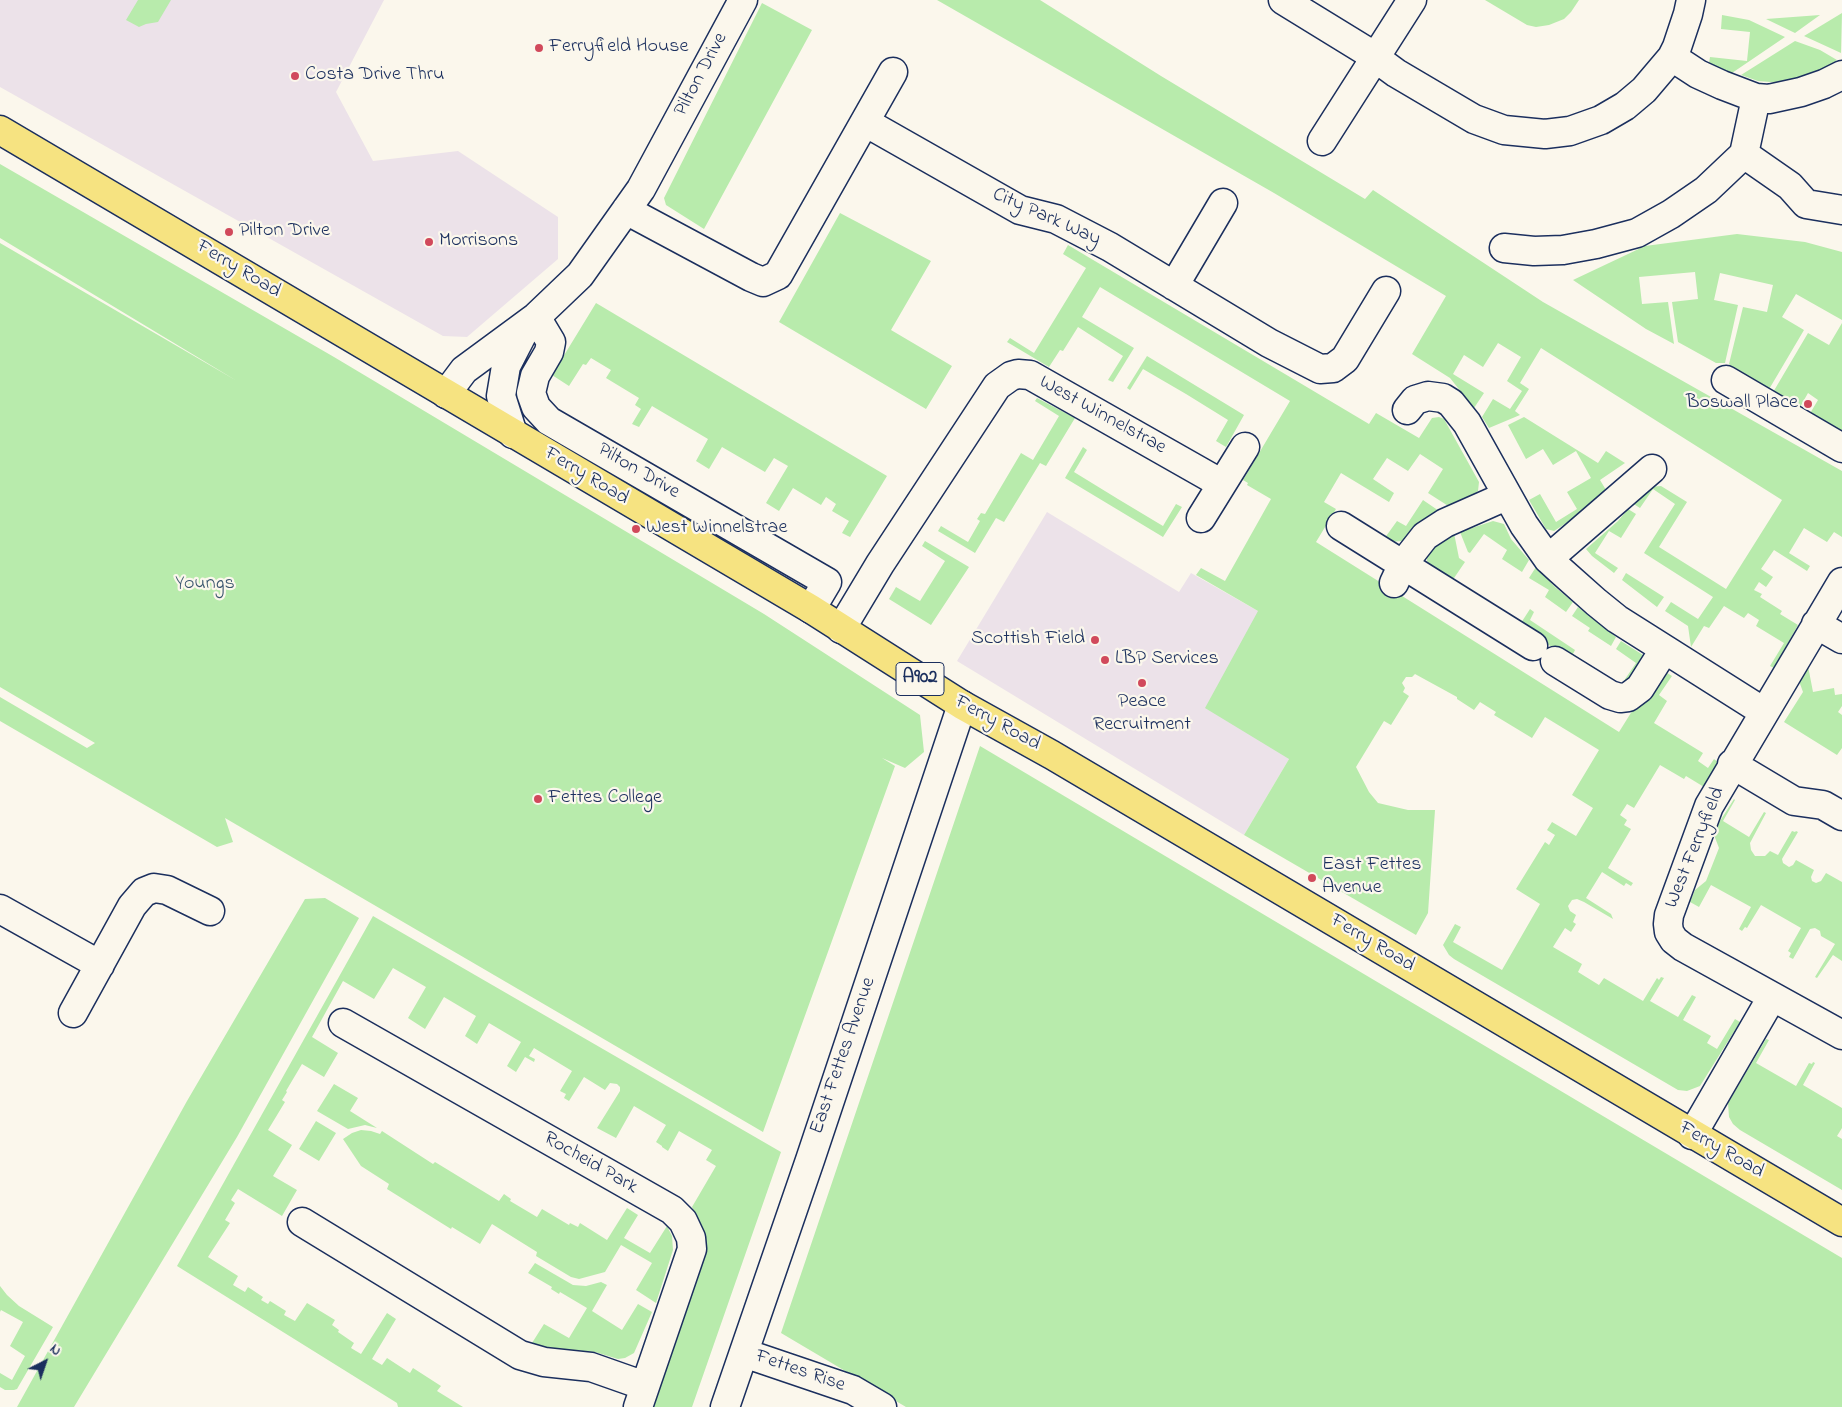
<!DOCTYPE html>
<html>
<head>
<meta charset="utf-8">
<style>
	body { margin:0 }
	#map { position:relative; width:1842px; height:1407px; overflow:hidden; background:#fbf7ec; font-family:"Indie Flower",sans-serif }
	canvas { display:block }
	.north { position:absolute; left:20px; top:1337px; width:50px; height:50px; -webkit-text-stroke:4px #fbf7ec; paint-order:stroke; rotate:41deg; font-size:14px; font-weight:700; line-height:20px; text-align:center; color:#1b2f5e }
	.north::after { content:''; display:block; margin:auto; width:18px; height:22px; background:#1b2f5e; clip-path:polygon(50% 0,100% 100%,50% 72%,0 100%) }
</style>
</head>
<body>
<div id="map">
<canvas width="1842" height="1407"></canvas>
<div class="north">N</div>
</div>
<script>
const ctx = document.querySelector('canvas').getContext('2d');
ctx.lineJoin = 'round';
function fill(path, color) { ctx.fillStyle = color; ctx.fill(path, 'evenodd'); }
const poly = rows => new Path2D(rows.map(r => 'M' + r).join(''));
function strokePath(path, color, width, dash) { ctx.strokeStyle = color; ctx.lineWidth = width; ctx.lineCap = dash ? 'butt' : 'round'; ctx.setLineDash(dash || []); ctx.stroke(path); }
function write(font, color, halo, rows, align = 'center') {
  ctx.font = font + ' "Indie Flower",sans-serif'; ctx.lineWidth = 4.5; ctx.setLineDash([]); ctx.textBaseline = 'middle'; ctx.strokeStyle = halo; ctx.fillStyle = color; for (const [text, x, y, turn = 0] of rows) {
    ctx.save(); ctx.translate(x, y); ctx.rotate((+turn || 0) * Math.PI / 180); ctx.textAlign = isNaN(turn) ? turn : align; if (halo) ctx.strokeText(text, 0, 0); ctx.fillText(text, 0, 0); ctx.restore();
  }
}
fill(poly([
	[0,0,384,0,336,92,373,161,458,151,558,217,558,259,467,337,443,336,0,87],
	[1047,512,1179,592,1191,573,1258,611,1289,759,1244,835,957,661]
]), '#ece2e9');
fill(poly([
	[138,0,171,0,158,22,146,24,139,27,126,20],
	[937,0,1040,0,1161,76,1365,199,1373,190,1543,302,1842,471,1842,537,1834,532,1827,542,1804,528,1789,553,1810,566,1807,571,1774,550,1761,569,1773,577,1766,587,1759,582,1754,590,1762,594,1760,597,1782,611,1780,614,1798,625,1774,668,1770,666,1784,643,1756,626,1759,620,1748,613,1744,618,1724,606,1709,628,1704,626,1691,647,1688,626,1665,611,1671,602,1698,619,1713,597,1644,553,1675,504,1653,489,1640,508,1632,503,1650,487,1661,486,1687,502,1659,547,1726,589,1782,500,1541,348,1520,383,1529,389,1515,411,1520,415,1489,428,1482,417,1493,399,1510,409,1522,391,1507,381,1521,357,1498,343,1483,367,1464,355,1453,374,1484,393,1474,408,1450,378,1412,354,1446,296,1274,193],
	[1485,0,1579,0,1571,12,1564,19,1549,25,1536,27,1527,25],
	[762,3,812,30,704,229,666,205,664,198],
	[1842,13,1841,53,1804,36],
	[1722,15,1749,20,1785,37,1732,73,1726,71,1709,63,1710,57,1747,61,1750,32,1721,29],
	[1820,15,1795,33,1766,19],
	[1795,41,1820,50,1837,60,1824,70,1811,77,1783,83,1758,81,1741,75],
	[0,164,334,357,764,614,920,715,924,752,905,768,882,758,895,766,763,1132,225,818,233,842,217,847,0,721,0,697,87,748,95,743,0,687,0,243,237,381,0,238],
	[840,213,931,261,891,330,952,366,926,409,779,322],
	[1737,234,1805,242,1842,252,1842,320,1796,294,1782,317,1804,330,1768,391,1741,376,1729,364,1743,307,1767,312,1773,285,1720,273,1714,300,1738,305,1725,363,1716,363,1678,342,1672,302,1698,299,1695,272,1639,277,1642,304,1668,302,1674,344,1646,329,1573,280,1645,246],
	[1068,245,1369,424,1376,413,1419,438,1432,418,1439,417,1444,419,1479,482,1478,491,1453,509,1428,493,1443,469,1420,454,1408,471,1387,458,1373,479,1394,493,1389,502,1341,473,1324,502,1336,509,1316,542,1619,732,1659,668,1672,676,1659,695,1667,701,1654,723,1703,753,1698,761,1708,768,1714,759,1719,763,1704,787,1686,776,1684,779,1660,765,1634,808,1627,804,1620,815,1627,820,1624,825,1631,829,1608,868,1633,883,1631,886,1626,883,1624,886,1602,872,1586,898,1611,914,1613,919,1584,902,1577,899,1572,900,1568,906,1570,911,1576,915,1573,922,1576,924,1571,932,1565,928,1553,947,1582,964,1578,972,1599,985,1604,978,1643,1001,1657,978,1659,980,1661,977,1664,978,1650,1001,1678,1017,1692,995,1696,997,1683,1020,1711,1036,1707,1043,1717,1049,1735,1019,1740,1022,1700,1086,1687,1091,1678,1090,1454,959,1449,955,1443,945,1455,924,1461,927,1453,942,1502,970,1540,904,1516,889,1545,842,1549,845,1555,835,1547,830,1552,822,1576,836,1593,808,1572,795,1599,750,1545,717,1532,738,1494,715,1496,712,1480,702,1474,710,1457,699,1457,697,1415,674,1412,677,1406,677,1402,683,1405,688,1403,692,1409,696,1391,725,1384,721,1356,767,1369,792,1378,803,1408,810,1435,810,1428,913,1416,935,1244,835,1289,759,1205,708,1258,611,1196,575,1201,568,1225,581,1271,499,1247,485,1248,483,1243,480,1290,401,1100,287,1082,317,1134,348,1113,382,1108,380,1123,356,1078,327,1063,351,1060,350,1049,367,1007,342,1010,338,1034,353,1086,268,1063,254],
	[596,303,887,476,850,537,842,533,849,521,832,511,836,504,826,497,821,505,793,488,779,511,766,503,788,466,774,458,765,472,722,447,709,469,696,461,708,439,652,406,639,427,632,424,641,409,635,405,639,398,606,378,611,370,591,358,586,365,583,364,569,386,552,375],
	[1842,323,1842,434,1809,415,1818,400,1808,393,1799,409,1772,394,1808,333,1829,345],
	[1147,356,1244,415,1226,447,1216,441,1228,420,1186,394,1143,369,1130,390,1127,388],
	[1037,398,1075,418,1046,466,1040,463,1004,522,996,518,975,553,938,531,941,526,968,542,980,521,977,519,981,513,985,514,1021,453,1033,460,1059,416,1035,401],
	[1524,417,1598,463,1606,451,1625,463,1600,480,1609,495,1554,531,1546,529,1529,500,1540,494,1556,522,1577,509,1567,492,1591,478,1576,451,1553,465,1543,449,1526,459,1508,425],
	[1083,447,1087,450,1074,472,1118,499,1163,526,1176,504,1182,507,1163,537,1065,478],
	[1423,500,1442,513,1402,541,1391,542,1384,539,1397,521,1406,526],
	[1628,509,1636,514,1621,538,1609,531,1595,553,1618,568,1614,573,1592,556,1586,549,1618,521],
	[1493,521,1504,524,1511,539,1529,560,1522,572,1502,559,1507,550,1484,534,1470,553,1468,552,1460,532],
	[1454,533,1459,558,1465,562,1452,581,1428,565,1426,555,1429,545],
	[925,541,969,567,931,625,889,599,896,587,920,601,945,561,922,546],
	[1536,567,1555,587,1573,602,1566,612,1545,597,1549,590,1529,578],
	[1626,573,1664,597,1657,607,1622,580],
	[1578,607,1616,637,1611,646,1588,631,1590,628,1572,616],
	[1530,609,1534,612,1530,620,1575,650,1573,654,1621,685,1636,663,1616,649,1621,641,1643,655,1645,665,1618,689,1519,626],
	[1808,666,1813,692,1834,688,1835,695,1842,694,1842,706,1838,712,1842,715,1842,748,1837,755,1784,722,1803,692,1799,681],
	[980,746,1842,1258,1842,1407,906,1407,781,1333],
	[1734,799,1735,800,1723,821,1749,837,1764,812,1766,813,1750,843,1751,850,1755,856,1765,856,1770,851,1778,855,1792,831,1795,832,1796,831,1798,832,1782,859,1783,863,1789,867,1793,865,1796,860,1814,870,1811,877,1812,881,1816,883,1821,881,1826,873,1842,882,1842,961,1833,955,1817,978,1815,977,1835,944,1821,936,1820,931,1815,928,1810,929,1793,959,1789,957,1791,953,1788,951,1801,928,1761,905,1747,928,1745,927,1742,931,1739,929,1751,907,1711,885,1699,907,1690,902,1695,890,1706,881,1719,848,1714,835,1720,821],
	[325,898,359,918,237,1137,74,1407,17,1407,187,1101,305,899],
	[373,916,781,1152,692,1407,648,1407,703,1232,697,1216,692,1207,716,1166,706,1160,712,1150,679,1131,668,1151,662,1147,662,1146,656,1142,666,1125,634,1106,616,1138,597,1128,620,1091,620,1087,617,1084,610,1083,605,1090,584,1077,569,1101,564,1098,566,1094,560,1091,572,1071,534,1048,529,1056,535,1059,534,1062,525,1057,516,1072,507,1066,521,1042,489,1023,477,1044,465,1036,476,1016,444,997,425,1029,408,1018,426,987,393,968,374,999,343,981,312,1037,338,1053,324,1077,302,1064,286,1091,287,1092,282,1100,285,1102,268,1130,292,1145,273,1176,297,1190,282,1216,238,1189,231,1200,235,1203,225,1220,230,1223,208,1257,238,1276,233,1285,245,1292,248,1287,263,1297,261,1300,268,1304,270,1301,286,1311,284,1315,295,1321,307,1303,335,1320,332,1325,339,1330,338,1332,354,1343,351,1348,361,1354,387,1313,396,1319,372,1359,382,1365,387,1358,410,1373,413,1368,441,1386,437,1391,463,1407,398,1407,397,1403,177,1266],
	[1766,1039,1769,1040,1756,1063,1796,1086,1809,1063,1812,1064,1813,1062,1815,1063,1803,1085,1842,1108,1842,1128,1837,1136,1842,1139,1842,1190,1740,1130,1733,1124,1729,1117,1728,1103],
	[334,1084,358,1098,350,1111,377,1128,365,1125,348,1129,317,1111],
	[316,1121,336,1133,319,1161,299,1149],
	[361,1130,371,1131,380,1134,382,1131,433,1164,435,1162,499,1201,504,1194,511,1199,510,1201,537,1217,542,1209,569,1225,570,1223,578,1227,580,1223,607,1240,627,1208,638,1215,624,1238,650,1253,667,1226,672,1236,673,1250,656,1303,636,1290,652,1263,621,1245,605,1272,579,1279,571,1277,536,1256,537,1252,492,1224,480,1244,452,1227,451,1229,387,1189,389,1184,361,1166,343,1139,352,1133],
	[535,1263,573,1285,586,1286,601,1282,607,1285,592,1311,622,1330,638,1304,652,1312,634,1353,625,1358,618,1359,595,1352,547,1348,532,1343,544,1324,569,1338,587,1308,560,1292,559,1294,551,1289,552,1287,528,1273],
	[0,1286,7,1295,19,1306,53,1327,17,1389,14,1390,5,1390,0,1387,0,1373,12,1380,25,1356,10,1346,23,1322,1,1310,0,1312]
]), '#b8ebac');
const minor = poly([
	[1283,0,1366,51,1396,73,1474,119,1504,130,1545,134,1570,131,1601,120,1625,106,1644,90,1672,57,1677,47,1688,14,1691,0],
	[1672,57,1698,74,1722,85,1756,98,1769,99,1801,92,1824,84,1842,75],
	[1756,98,1744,154,1790,186,1806,204,1842,210],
	[865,122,1020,210,1056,219,1110,247,1269,343,1320,369,1333,368,1345,359,1386,291],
	[1322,141,1412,0],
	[626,210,751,277,763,282,778,275,893,72],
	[1504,248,1534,251,1563,250,1596,244,1637,233,1671,214,1706,190,1744,154],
	[1174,286,1223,203],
	[536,317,551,342,549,352,535,376,531,393,536,407,549,421,827,582,811,609],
	[1726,380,1842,448],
	[446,394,464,370,536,317,580,275,641,189,743,0],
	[1407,410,1415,400,1428,396,1443,398,1451,403,1467,423,1524,525,1548,559,1560,570,1596,602,1617,619,1764,712],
	[513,434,501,396,506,366,525,329],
	[1201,518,1245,447],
	[1341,526,1533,646],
	[1548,559,1652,469],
	[1842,582,1709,806,1669,915,1668,924,1669,932,1674,940,1683,947,1842,1035],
	[1394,583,1403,564,1425,536,1445,523,1506,496],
	[1816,624,1842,639],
	[841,629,880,564,997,386,1011,376,1018,374,1030,375,1222,484],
	[1555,661,1610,695,1620,698,1628,697,1640,688,1664,650],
	[1732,764,1794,801,1823,805,1842,816],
	[0,909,100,965],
	[73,1013,132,906,144,892,154,888,167,890,210,911],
	[343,1023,672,1210,683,1221,691,1238,692,1249,638,1407],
	[1692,1135,1772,997],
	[302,1222,520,1355,544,1362,591,1367,645,1386],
	[744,1353,853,1390,882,1407],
	[725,1407,810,1160,962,705]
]);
const major = poly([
	[0,130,811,609,962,705,1052,755,1842,1222]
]);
strokePath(minor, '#1b2f5e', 31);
strokePath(major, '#1b2f5e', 31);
strokePath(minor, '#fbf7ec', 28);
strokePath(major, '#f6e381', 28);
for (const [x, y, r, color] of [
	[539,48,5,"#d1495b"],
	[295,76,5,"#d1495b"],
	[229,232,5,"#d1495b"],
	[429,242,5,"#d1495b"],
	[1808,404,5,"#d1495b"],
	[636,529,5,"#d1495b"],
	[1095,640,5,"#d1495b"],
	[1105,660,5,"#d1495b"],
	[1142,683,5,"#d1495b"],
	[538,799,5,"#d1495b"],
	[1312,878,5,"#d1495b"]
]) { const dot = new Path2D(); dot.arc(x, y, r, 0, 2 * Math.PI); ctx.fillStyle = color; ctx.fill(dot); strokePath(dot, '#fbf7ec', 2); }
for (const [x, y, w] of [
	[920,679,48]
]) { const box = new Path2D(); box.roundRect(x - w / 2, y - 16.5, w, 33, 4); ctx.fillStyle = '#fbf7ec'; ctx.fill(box); strokePath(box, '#1b2f5e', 1); }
write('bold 19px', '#1b2f5e', null, [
	["A902",920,679]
]);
write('20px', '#1b2f5e', '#fbf7ec', [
	["Ferryfield House",549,48],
	["Costa Drive Thru",305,76],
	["Pilton Drive",239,232],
	["Morrisons",439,242],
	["Boswall Place",1798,404,"right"],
	["West Winnelstrae",646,529],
	["Scottish Field",1085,640,"right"],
	["LBP Services",1115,660],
	["Peace",1142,703,"center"],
	["Recruitment",1142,726,"center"],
	["Fettes College",548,799],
	["East Fettes",1322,866],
	["Avenue",1322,889]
], 'left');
write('20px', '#1b2f5e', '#fbf7ec', [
	["Pilton Drive",702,75,-62],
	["City Park Way",1046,218,24],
	["Ferry Road",238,270,31],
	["West Winnelstrae",1102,416,29],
	["Pilton Drive",638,472,30],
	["Ferry Road",586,477,31],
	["Ferry Road",997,724,29],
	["West Ferryfield",1696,848,-68],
	["Ferry Road",1372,944,31],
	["East Fettes Avenue",844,1056,-71],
	["Ferry Road",1721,1151,30],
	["Rocheid Park",590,1164,30],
	["Fettes Rise",800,1372,19]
]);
write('20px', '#3a556e', '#fbf7ec', [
	["Youngs",205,585]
]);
</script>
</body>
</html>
